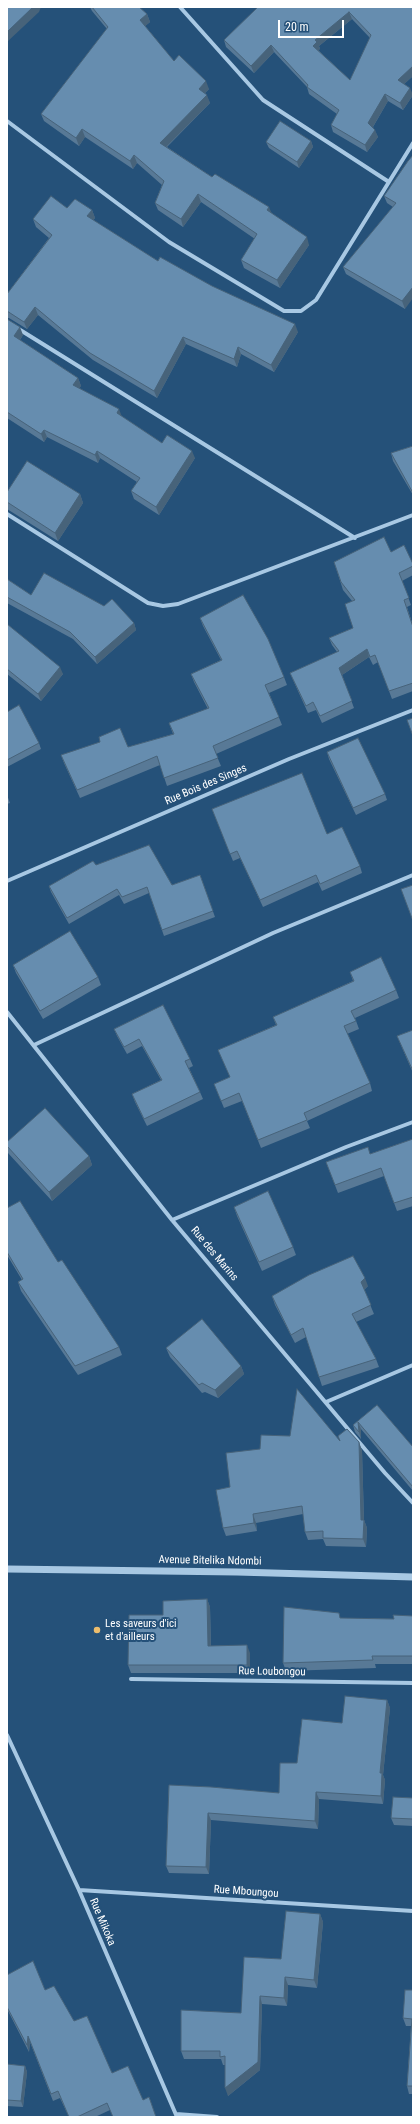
<!DOCTYPE html>
<html>
<head>
<meta charset="utf-8">
<style>
	body { margin:0 }
	#map { position:relative; width:420px; height:2124px; overflow:hidden; background:#255179; font-family:"Roboto Condensed",sans-serif }
	canvas { display:block }
	.frame { position:absolute; inset:0; border:8px solid #fff; pointer-events:none }
	.scale { position:absolute; left:278px; top:20px; width:66px; height:18px; box-sizing:border-box; border:2px solid #fff; border-top:0; padding-left:5px; font-size:12px; line-height:14px; white-space:nowrap; color:#fff; -webkit-text-stroke:3px #255179; paint-order:stroke }
</style>
</head>
<body>
<div id="map">
<canvas width="420" height="2124"></canvas>
<div class="frame"></div>
<div class="scale">20 m</div>
</div>
<script>
const ctx = document.querySelector('canvas').getContext('2d');
ctx.lineJoin = 'round';
const poly = rows => new Path2D(rows.map(r => 'M' + r).join(''));
function strokePath(path, color, width, dash) { ctx.strokeStyle = color; ctx.lineWidth = width; ctx.lineCap = dash ? 'butt' : 'round'; ctx.setLineDash(dash || []); ctx.stroke(path); }
function fill(path, color) { ctx.fillStyle = color; ctx.fill(path, 'evenodd'); }
function write(font, color, halo, rows, align = 'center') {
  ctx.font = font + ' "Roboto Condensed",sans-serif'; ctx.lineWidth = 4; ctx.setLineDash([]); ctx.textBaseline = 'middle'; ctx.strokeStyle = halo; ctx.fillStyle = color; for (const [text, x, y, turn = 0] of rows) {
    ctx.save(); ctx.translate(x, y); ctx.rotate((+turn || 0) * Math.PI / 180); ctx.textAlign = isNaN(turn) ? turn : align; if (halo) ctx.strokeText(text, 0, 0); ctx.fillText(text, 0, 0); ctx.restore();
  }
}
strokePath(poly([
	[180,7,263,100,389,182],
	[7,121,169,242,284,311,301,311,316,300,413,143],
	[17,328,355,538],
	[7,514,148,603,163,606,178,604,413,515],
	[7,881,289,759,413,710],
	[7,1012,172,1220,385,1473,413,1503],
	[34,1045,273,933,413,875],
	[172,1220,346,1147,413,1122],
	[326,1402,413,1365],
	[131,1679,413,1683],
	[7,1735,79,1890,177,2117],
	[79,1890,413,1911],
	[176,2114,217,2117]
]), '#a8c8e3', 4);
strokePath(poly([
	[7,1569,237,1572,413,1577]
]), '#a8c8e3', 7);
fill(poly([
	[90,7,139,7,147,14,150,22,145,26,174,61,209,89,205,93,210,103,167,147,212,177,271,213,309,245,280,288,244,268,241,260,255,239,201,202,183,227,158,210,155,203,162,185,137,163,133,169,85,137,79,146,44,121,41,114,107,29,92,11],
	[258,7,413,7,413,76,404,84,413,95,403,110,388,101,373,127,378,137,367,152,333,132,331,125,337,114,309,94,307,87,274,52,254,73,226,47,224,40],
	[352,19,370,38,350,80,318,50,320,49,319,46],
	[311,141,313,147,299,168,269,148,266,142],
	[408,161,405,309,346,274,343,267,393,207,387,203,384,196],
	[67,208,92,210,95,218,93,220,158,261,212,286,298,332,274,372,241,354,237,367,186,344,157,398,93,360,38,315,27,329,9,318,7,318,7,294,49,238,36,227,33,219],
	[7,319,23,335,20,340,78,378,81,386,79,388,162,443,195,458,159,515,134,499,131,491,137,482,100,458,98,463,47,437,44,442,7,418],
	[413,446,413,495,393,461,391,453],
	[7,492,80,494,83,503,58,541,7,509],
	[391,552,413,564,413,575,402,581,411,605,407,607,413,626,413,691,392,699,378,662,373,665,369,657,342,675,354,708,322,723,316,710,308,713,293,680,290,673,337,652,332,645,329,638,353,628,352,601,343,590,334,562],
	[7,579,31,595,134,623,136,630,97,664,73,639,7,603],
	[200,618,284,677,287,685,269,693,282,725,216,754,221,766,167,786,160,765,80,798,64,763,61,755,128,747,173,734,169,723,208,709,194,682,191,674,221,660,203,626],
	[7,624,63,674,41,701,7,674],
	[7,712,39,743,41,749,7,767],
	[327,752,385,794,387,800,356,815,329,759],
	[7,795,10,803,7,804],
	[212,809,327,834,360,866,362,873,322,891,318,882,263,907,240,858,233,861],
	[96,865,172,885,200,875,215,917,164,936,149,893,124,904,119,895,69,924,51,892,49,886],
	[13,965,98,977,101,985,43,1019,16,973],
	[350,972,396,990,399,998,355,1018,359,1029,347,1034,370,1083,372,1091,307,1121,310,1128,261,1148,242,1101,224,1108,214,1084,230,1077,218,1050,276,1025,273,1017,353,981],
	[114,1029,190,1059,193,1066,189,1068,200,1092,203,1099,147,1126,135,1102,132,1094,161,1080,142,1046,127,1054,117,1036],
	[413,1030,413,1073,397,1036],
	[413,1139,413,1206,397,1211,384,1176,338,1193,326,1162,370,1154],
	[7,1142,89,1156,92,1165,52,1201,8,1153,7,1150],
	[234,1207,293,1247,296,1255,262,1271,237,1216],
	[7,1208,58,1262,119,1347,122,1355,78,1375,21,1291,18,1282,22,1280,7,1255],
	[368,1286,364,1290,374,1314,356,1322,376,1359,379,1367,322,1386,306,1337,295,1343,275,1305,272,1296],
	[166,1348,241,1366,244,1374,218,1398,205,1392,202,1393,170,1357],
	[377,1405,413,1447,413,1491,361,1429,361,1439,355,1432,353,1425],
	[340,1441,359,1442,362,1451,364,1520,367,1528,366,1547,326,1546,323,1539,308,1540,305,1532,303,1514,256,1523,257,1531,226,1536,223,1528,230,1487],
	[207,1599,210,1607,211,1646,250,1653,250,1673,131,1673,128,1665,163,1615],
	[413,1616,413,1664,375,1664,376,1668,286,1671,283,1663,341,1618,394,1619],
	[387,1700,390,1708,383,1775,385,1780,383,1804,319,1799,318,1829,211,1820,209,1874,169,1873,166,1866,169,1785,279,1793,297,1763,342,1723],
	[413,1798,413,1826,394,1825,391,1818],
	[320,1914,323,1922,317,1988,288,1985,287,2006,262,2004,260,2070,228,2096,225,2065,223,2065,221,2059,184,2059,181,2051,241,2013,281,1959],
	[7,1975,45,1990,74,2021,112,2073,143,2100,156,2117,110,2110,95,2117,69,2117,60,2098,53,2101,30,2042,29,2052,7,2009],
	[413,1990,413,2094,409,2094,407,2086,411,2026,406,2026,403,2018],
	[7,2064,25,2066,27,2072,23,2107,7,2106]
]), '#587996');
fill(poly([
	[33,7,41,7,39,12,7,42,7,32],
	[349,12,352,19,319,46,320,49,316,53,313,46,315,40],
	[147,14,150,22,143,28,140,20],
	[271,45,274,52,254,73,251,66],
	[413,66,413,76,401,87,398,80],
	[206,81,209,89,202,96,199,89],
	[410,88,413,95,403,110,400,103],
	[385,94,388,101,371,130,368,123],
	[207,95,210,103,163,150,160,143],
	[82,129,85,137,79,146,76,138],
	[375,130,378,137,367,152,365,145],
	[311,141,313,147,299,168,297,162],
	[134,155,137,163,133,169,130,161],
	[198,194,201,202,183,227,181,219],
	[269,207,272,214,267,210],
	[92,210,95,218,90,224,87,216],
	[307,237,309,245,280,288,277,280],
	[413,287,413,298,405,309,402,301],
	[35,307,38,315,27,329,24,322],
	[295,324,298,332,274,372,271,365],
	[20,327,23,335,17,344,14,336],
	[183,337,186,344,157,398,154,391],
	[238,347,241,354,237,367,234,359],
	[78,378,81,386,76,393,73,385],
	[119,409,122,417,117,413],
	[44,430,47,437,44,442,41,434],
	[97,451,100,458,98,463,95,455],
	[192,451,195,458,159,515,156,507],
	[80,494,83,503,58,541,55,533],
	[134,623,136,630,97,664,95,657],
	[367,649,369,657,342,675,339,668],
	[60,667,63,674,41,701,38,694],
	[89,1156,92,1165,52,1201,49,1192],
	[365,1278,368,1286,364,1290,361,1282],
	[241,1366,244,1374,218,1398,215,1390],
	[358,1422,361,1429,361,1439,359,1432],
	[359,1442,362,1451,364,1523,364,1520,367,1528,366,1547,363,1539,361,1520],
	[253,1514,256,1523,257,1531,254,1523],
	[207,1599,210,1607,211,1654,208,1646],
	[247,1645,250,1653,250,1673,247,1665],
	[387,1700,390,1708,383,1775,385,1780,383,1804,381,1796,380,1773],
	[316,1792,319,1799,318,1829,315,1821],
	[208,1813,211,1820,209,1874,206,1867],
	[320,1914,323,1922,317,1988,314,1980],
	[285,1977,288,1985,287,2006,284,1998],
	[260,1996,262,2004,260,2070,228,2096,225,2088],
	[28,2036,30,2042,29,2052,27,2045],
	[25,2066,27,2072,23,2107,21,2101]
]), '#47637a');
const building = poly([
	[7,7,33,7,7,32,7,7],
	[92,7,139,7,147,14,140,20,174,61,179,55,206,81,199,89,207,95,160,143,212,177,215,174,269,207,267,210,307,237,277,280,241,260,257,234,198,194,181,219,155,203,164,181,134,155,130,161,82,129,76,138,41,114,108,27,92,7],
	[258,7,413,7,413,66,398,80,410,88,400,103,385,94,368,123,375,130,365,145,331,125,339,110,307,87,308,85,271,45,251,66,224,40,258,7],
	[349,12,371,35,350,80,313,46,317,42,315,40,349,12],
	[280,121,311,141,297,162,266,142,280,121],
	[413,155,413,287,402,301,343,267,396,203,384,196,408,161,413,155],
	[51,196,67,208,75,199,92,210,87,216,158,261,160,257,212,286,295,324,271,365,238,347,234,359,183,337,154,391,90,353,35,307,24,322,7,311,7,294,52,235,33,219,51,196],
	[7,319,20,327,14,336,78,378,73,385,119,409,117,413,162,443,167,435,192,451,156,507,131,491,140,478,97,451,95,455,44,430,41,434,7,412,7,319],
	[413,446,413,493,391,453,413,446],
	[27,461,80,494,55,533,7,502,7,492,27,461],
	[384,537,391,552,404,545,413,564,413,566,399,573,409,598,404,600,413,627,413,683,389,691,375,655,370,657,367,649,339,668,352,701,320,716,313,702,306,706,290,673,339,651,329,638,353,628,345,604,355,600,341,582,334,562,384,537],
	[44,573,104,606,112,599,134,623,95,657,70,632,7,597,7,579,31,595,44,573],
	[243,595,268,639,284,677,265,685,279,717,213,746,218,758,164,778,157,756,77,790,61,755,100,742,99,737,120,728,128,747,174,734,169,723,209,708,191,674,222,660,200,618,243,595],
	[7,624,60,667,38,694,7,669,7,624],
	[19,705,39,743,7,760,7,712,19,705],
	[413,718,413,736,407,720,413,718],
	[358,738,385,794,353,808,327,752,358,738],
	[302,773,327,834,342,827,360,866,320,884,316,875,260,900,237,851,230,854,212,809,302,773],
	[149,845,172,885,200,875,213,911,162,930,147,887,122,897,117,889,67,918,49,886,93,861,96,865,149,845],
	[413,885,413,921,401,889,413,885],
	[70,931,98,977,40,1011,13,965,70,931],
	[381,957,396,990,351,1011,356,1021,344,1026,370,1083,304,1113,307,1120,258,1140,239,1093,221,1101,214,1084,230,1077,218,1050,277,1025,273,1017,354,981,350,972,381,957],
	[163,1005,190,1059,185,1061,200,1092,144,1119,132,1094,162,1080,139,1039,124,1047,114,1029,163,1005],
	[413,1030,413,1071,397,1036,413,1030],
	[45,1108,89,1156,49,1192,7,1146,7,1142,45,1108],
	[413,1139,413,1197,394,1203,381,1168,335,1185,326,1162,368,1147,370,1154,413,1139],
	[268,1191,293,1247,259,1262,234,1207,268,1191],
	[20,1201,58,1262,62,1260,119,1347,75,1366,18,1282,23,1279,7,1252,7,1208,20,1201],
	[353,1256,365,1278,361,1282,371,1305,352,1314,376,1359,319,1377,303,1328,291,1335,272,1296,309,1275,353,1256],
	[202,1319,241,1366,215,1390,202,1383,199,1385,166,1348,202,1319],
	[297,1389,340,1441,338,1436,347,1429,359,1442,361,1520,364,1520,363,1539,323,1538,323,1531,305,1532,302,1506,253,1514,254,1523,223,1528,216,1490,230,1487,226,1453,260,1449,261,1435,290,1436,297,1389],
	[377,1405,413,1447,413,1487,358,1422,359,1432,353,1425,377,1405],
	[207,1599,208,1646,247,1645,247,1665,128,1665,129,1615,163,1615,163,1601,207,1599],
	[284,1607,339,1613,340,1618,394,1619,393,1615,413,1616,413,1656,372,1656,373,1660,283,1663,284,1607],
	[345,1696,387,1700,380,1773,382,1773,381,1796,316,1792,315,1821,208,1813,206,1867,166,1866,169,1785,211,1787,279,1793,280,1763,297,1763,302,1719,342,1723,345,1696],
	[393,1797,413,1798,413,1819,391,1818,393,1797],
	[286,1911,320,1914,314,1980,285,1977,284,1998,260,1996,258,2062,225,2088,225,2056,220,2057,220,2051,181,2051,181,2010,241,2013,244,1957,281,1959,286,1911],
	[33,1961,45,1990,54,1986,74,2021,87,2016,112,2073,128,2066,143,2100,149,2097,156,2117,113,2117,107,2103,77,2117,69,2117,58,2091,51,2094,28,2036,27,2045,7,2007,7,1975,33,1961],
	[405,1990,413,1990,413,2086,407,2086,412,2019,403,2018,405,1990],
	[7,2064,25,2066,21,2101,7,2100,7,2064]
]);
fill(building, '#668daf');
strokePath(building, '#47637a', 1);
for (const [x, y, r, color] of [
	[97,1630,4,"#ecbd6d"]
]) { const dot = new Path2D(); dot.arc(x, y, r, 0, 2 * Math.PI); ctx.fillStyle = color; ctx.fill(dot); strokePath(dot, '#255179', 1.5); }
write('11px', '#fff', '#255179', [
	["Rue Bois des Singes",206,785,-23],
	["Rue des Marins",214,1254,50],
	["Avenue Bitelika Ndombi",210,1561,1],
	["Rue Loubongou",272,1672,1],
	["Rue Mboungou",246,1892,4],
	["Rue Mikoka",102,1922,67]
]);
write('11px', '#fff', '#255179', [
	["Les saveurs d'ici",105,1624],
	["et d'ailleurs",105,1637]
], 'left');
</script>
</body>
</html>
